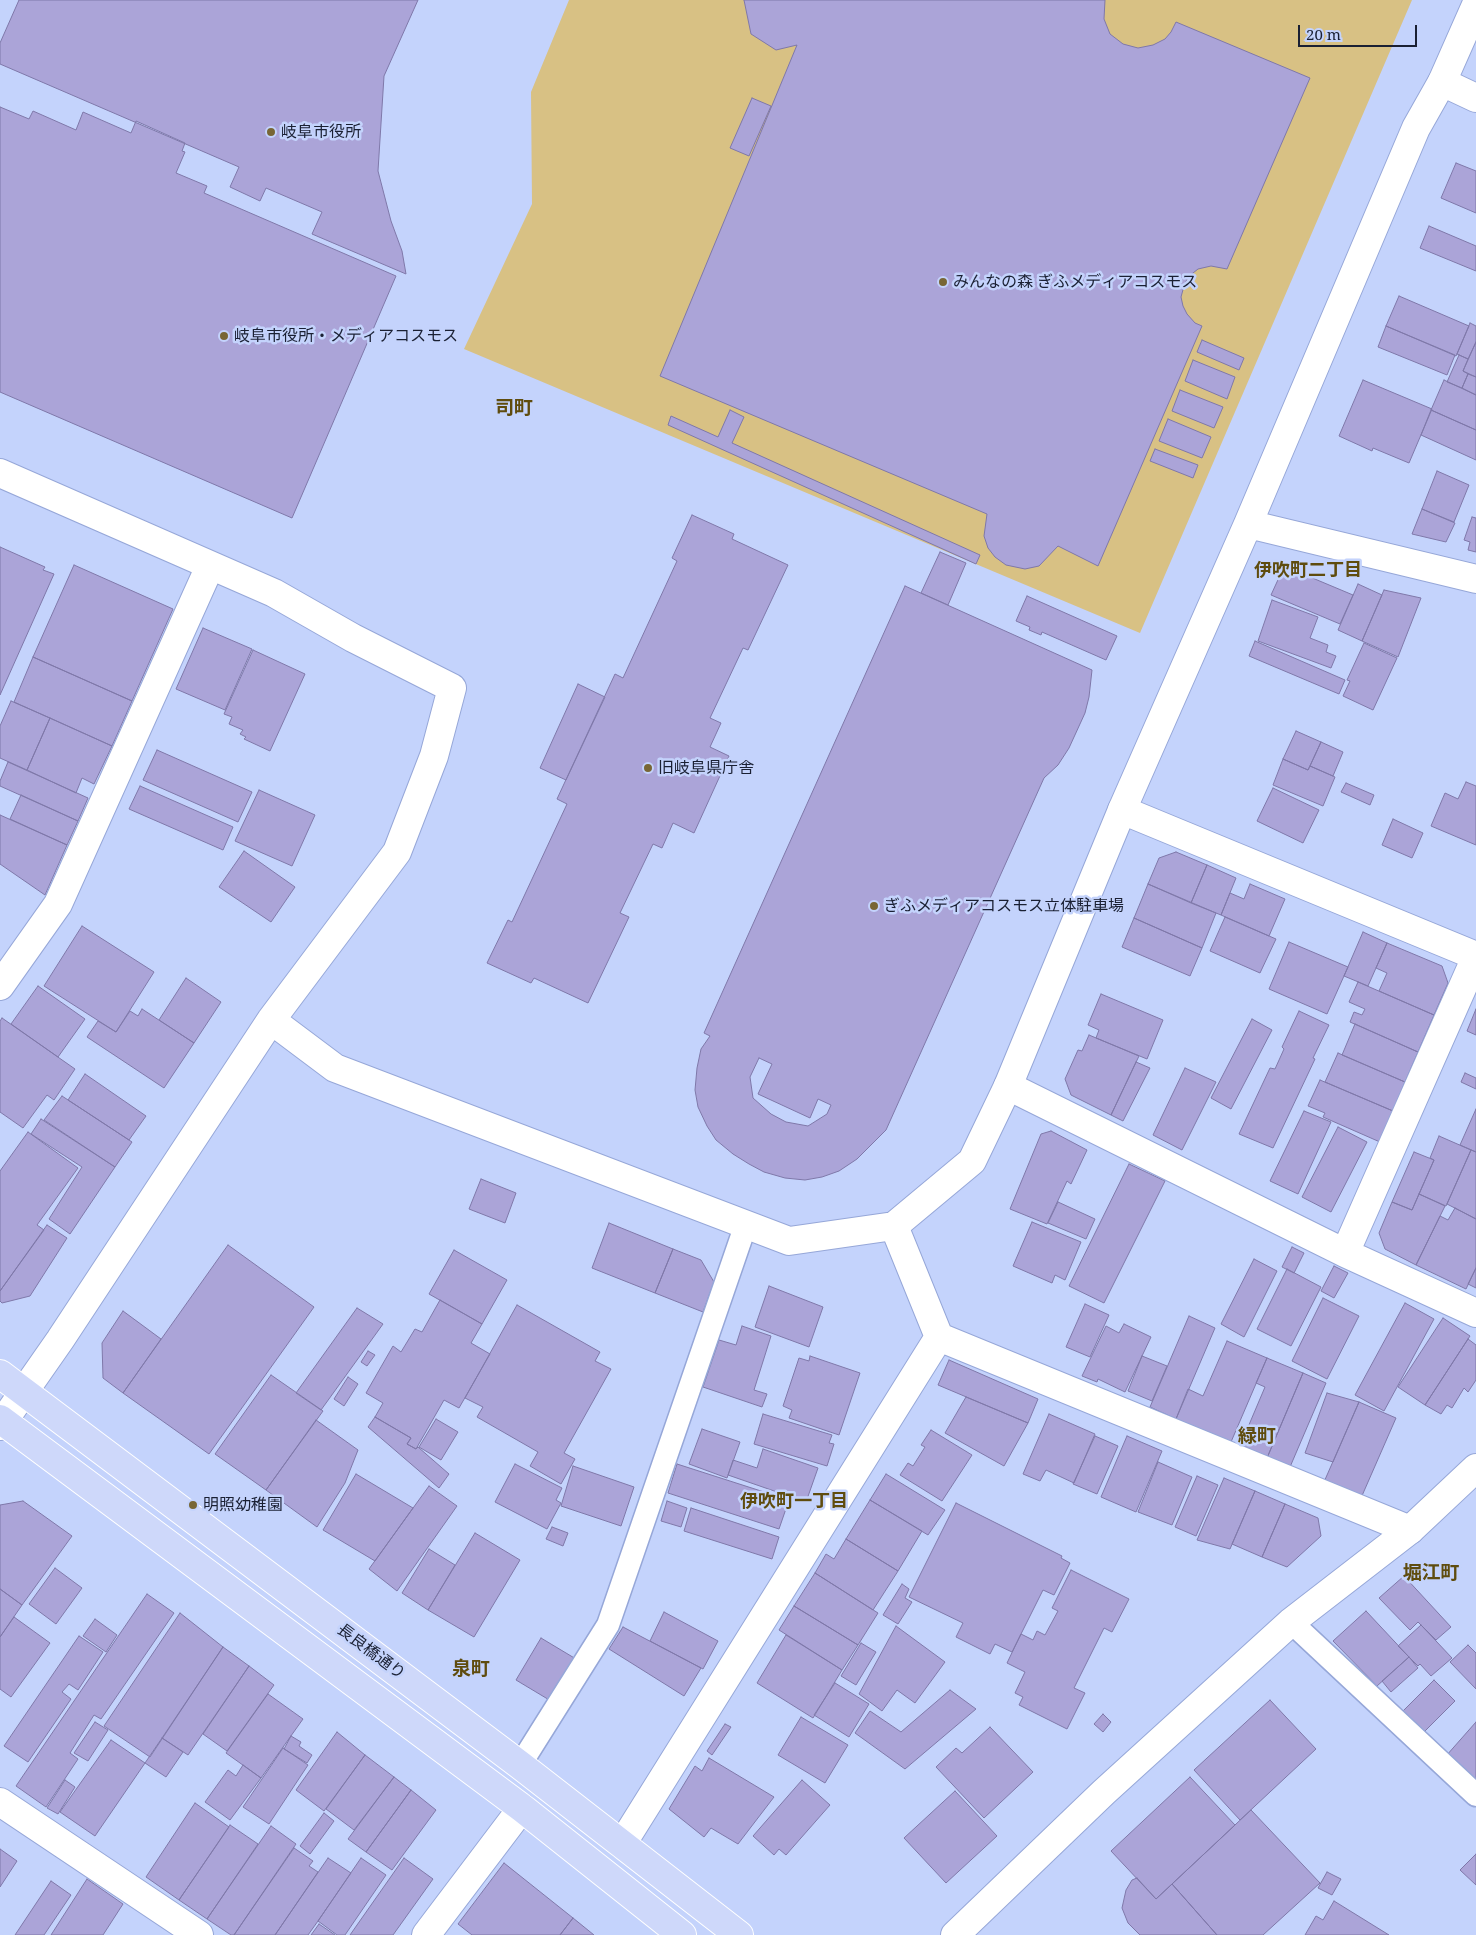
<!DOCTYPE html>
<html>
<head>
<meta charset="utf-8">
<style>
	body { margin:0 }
	#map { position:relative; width:1476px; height:1935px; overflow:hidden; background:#c4d3fc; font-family:"Noto Serif",serif }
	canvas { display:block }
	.scale { position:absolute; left:1298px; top:25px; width:119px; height:22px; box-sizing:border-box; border:2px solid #1a2033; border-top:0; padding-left:6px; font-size:15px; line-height:18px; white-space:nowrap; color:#1a2033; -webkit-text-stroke:4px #c4d3fc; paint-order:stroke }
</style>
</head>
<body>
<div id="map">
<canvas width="1476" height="1935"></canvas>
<div class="scale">20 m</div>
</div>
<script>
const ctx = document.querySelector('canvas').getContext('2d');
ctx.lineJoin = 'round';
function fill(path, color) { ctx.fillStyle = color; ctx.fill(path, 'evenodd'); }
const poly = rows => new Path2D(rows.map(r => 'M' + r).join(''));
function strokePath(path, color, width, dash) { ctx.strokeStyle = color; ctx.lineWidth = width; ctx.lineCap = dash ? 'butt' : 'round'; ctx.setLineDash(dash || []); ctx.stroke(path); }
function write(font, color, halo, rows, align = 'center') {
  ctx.font = font + ' "Noto Serif","Noto Sans JP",serif'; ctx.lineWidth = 5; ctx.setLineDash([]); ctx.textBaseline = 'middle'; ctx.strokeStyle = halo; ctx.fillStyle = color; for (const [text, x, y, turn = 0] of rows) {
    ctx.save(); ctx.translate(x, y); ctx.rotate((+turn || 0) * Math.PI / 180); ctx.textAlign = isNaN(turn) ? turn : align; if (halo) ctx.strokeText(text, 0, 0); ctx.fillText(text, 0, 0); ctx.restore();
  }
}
fill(poly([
	[569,0,1412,0,1140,633,464,349,532,204,531,92]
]), '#d8c184');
const building = poly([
	[19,0,418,0,384,76,378,171,391,221,402,251,406,274,312,234,322,212,266,188,260,201,230,187,239,167,0,64,0,43,19,0],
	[744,0,1105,0,1104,19,1110,34,1123,44,1138,48,1153,45,1165,39,1171,32,1176,22,1310,78,1227,269,1211,266,1198,269,1188,277,1184,286,1181,297,1183,306,1187,314,1195,323,1202,326,1098,566,1058,546,1039,566,1025,569,1006,565,995,557,988,548,984,536,987,514,660,376,797,45,776,50,751,34,744,0],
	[752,98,771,106,749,156,730,148,752,98],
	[0,107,29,119,33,111,76,130,83,112,131,133,136,121,185,143,182,151,185,152,176,173,207,186,204,193,396,276,292,518,0,392,0,107],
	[1456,163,1476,171,1476,213,1441,198,1456,163],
	[1429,226,1476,246,1476,271,1420,248,1429,226],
	[1399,296,1469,326,1456,356,1386,326,1399,296],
	[1470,323,1476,326,1476,342,1468,359,1457,354,1470,323],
	[1386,326,1455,355,1447,375,1378,347,1386,326],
	[1202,340,1244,358,1239,370,1197,352,1202,340],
	[1476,342,1476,377,1463,371,1476,342],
	[1459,355,1468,359,1463,371,1468,374,1462,388,1447,382,1459,355],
	[1193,360,1235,377,1227,399,1185,381,1193,360],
	[1468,374,1476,377,1476,395,1462,388,1468,374],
	[1363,380,1432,409,1409,463,1373,448,1372,451,1339,436,1363,380],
	[1444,380,1476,395,1476,430,1431,410,1444,380],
	[1180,390,1223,407,1214,428,1172,411,1180,390],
	[730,410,744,417,732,443,980,555,976,564,668,425,671,416,718,437,730,410],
	[1431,410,1476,430,1476,460,1421,435,1431,410],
	[1168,419,1211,437,1202,458,1159,441,1168,419],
	[1155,449,1198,465,1193,478,1150,461,1155,449],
	[1437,471,1469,485,1454,522,1422,509,1437,471],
	[1422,509,1455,523,1446,542,1412,534,1422,509],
	[692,515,734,534,732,539,788,565,748,650,743,648,710,718,721,723,710,747,729,756,694,833,673,823,662,848,653,844,620,913,629,917,588,1003,534,978,531,983,487,963,508,920,512,922,567,804,557,799,615,674,623,678,677,561,672,558,692,515],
	[1472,517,1476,518,1476,552,1468,550,1470,542,1464,540,1472,517],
	[0,547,45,567,43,570,54,574,0,695,0,547],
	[940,552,966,563,948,605,921,593,940,552],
	[74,565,173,609,132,701,33,657,74,565],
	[1291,569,1353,595,1340,624,1271,595,1282,571,1291,569],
	[1358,584,1382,595,1362,641,1338,630,1358,584],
	[905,586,1092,670,1089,697,1085,713,1069,748,1058,765,1044,778,886,1130,857,1159,839,1171,822,1177,805,1180,785,1178,764,1172,749,1164,733,1154,716,1140,707,1126,698,1107,695,1090,697,1068,701,1049,710,1036,704,1033,905,586],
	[759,1058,772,1064,758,1094,810,1118,818,1099,831,1105,827,1114,808,1126,786,1122,771,1114,753,1098,750,1077,759,1058],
	[1384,590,1421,598,1398,657,1362,641,1384,590],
	[1027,596,1117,636,1106,660,1042,632,1041,635,1029,630,1030,627,1016,621,1027,596],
	[1272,600,1318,617,1310,638,1328,645,1326,652,1336,656,1331,668,1258,641,1272,600],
	[203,628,252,649,225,710,176,689,203,628],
	[1255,641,1345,680,1339,694,1249,656,1255,641],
	[1364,643,1397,658,1373,710,1343,696,1350,681,1347,680,1364,643],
	[253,650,305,674,270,751,244,739,246,737,240,734,243,730,229,724,232,717,224,714,253,650],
	[33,657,132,701,112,746,14,702,33,657],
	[578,684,605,697,566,780,540,768,578,684],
	[11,701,50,718,27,770,0,758,0,726,11,701],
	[50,718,112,746,94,784,82,778,76,793,27,770,50,718],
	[1296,731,1321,742,1308,770,1283,759,1296,731],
	[1321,742,1343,752,1333,776,1310,766,1321,742],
	[157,750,252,792,238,822,143,780,157,750],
	[1283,759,1308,770,1310,766,1335,777,1323,806,1273,785,1283,759],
	[8,762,88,798,78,821,0,786,0,781,8,762],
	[1466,782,1476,786,1476,845,1431,826,1445,793,1458,799,1466,782],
	[1346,783,1374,795,1370,805,1341,792,1346,783],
	[140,786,233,827,223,850,129,809,140,786],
	[1273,788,1319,810,1303,843,1257,821,1273,788],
	[259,790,315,815,292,866,235,841,259,790],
	[21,795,78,821,67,845,10,819,21,795],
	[0,815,67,845,45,895,0,864,0,815],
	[1393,819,1423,833,1412,858,1382,845,1393,819],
	[244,851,295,887,271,922,219,887,244,851],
	[1176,852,1207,865,1191,903,1148,884,1159,858,1176,852],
	[1207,865,1236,878,1221,915,1191,903,1207,865],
	[1148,884,1216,913,1202,948,1134,918,1148,884],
	[1250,884,1285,899,1269,936,1221,915,1230,893,1244,899,1250,884],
	[1225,917,1276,939,1260,973,1210,951,1225,917],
	[1134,918,1202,948,1190,976,1122,947,1134,918],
	[82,926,154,972,116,1032,44,986,82,926],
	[1363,932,1387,943,1368,986,1344,976,1363,932],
	[1289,942,1348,967,1327,1014,1269,989,1289,942],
	[1387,943,1442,966,1448,983,1434,1015,1379,991,1387,973,1376,968,1387,943],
	[186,978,221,1002,194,1043,159,1020,186,978],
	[1358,982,1434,1015,1418,1052,1350,1022,1354,1012,1362,1015,1365,1009,1349,1002,1358,982],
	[38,986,85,1019,58,1057,11,1024,38,986],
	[1101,994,1163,1020,1147,1059,1096,1038,1099,1030,1088,1025,1101,994],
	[142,1009,194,1043,164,1088,87,1037,98,1021,116,1032,130,1011,138,1016,142,1009],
	[1476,1009,1476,1035,1467,1031,1476,1009],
	[1299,1011,1329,1025,1313,1058,1315,1059,1273,1148,1239,1134,1270,1068,1275,1069,1284,1049,1282,1047,1299,1011],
	[2,1018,75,1069,54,1100,47,1095,23,1128,0,1112,0,1021,2,1018],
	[1252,1019,1272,1030,1231,1109,1211,1098,1252,1019],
	[1355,1024,1418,1052,1405,1082,1342,1055,1355,1024],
	[1089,1035,1139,1056,1111,1115,1071,1095,1065,1079,1078,1050,1082,1051,1089,1035],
	[1338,1053,1405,1082,1393,1111,1325,1082,1338,1053],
	[1136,1062,1150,1068,1123,1121,1111,1115,1136,1062],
	[1185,1068,1216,1082,1182,1150,1153,1135,1185,1068],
	[1465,1073,1476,1078,1476,1089,1461,1082,1465,1073],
	[85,1074,146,1116,129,1140,68,1100,85,1074],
	[1320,1080,1393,1111,1380,1142,1323,1117,1325,1113,1308,1106,1320,1080],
	[62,1096,132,1142,115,1167,44,1120,62,1096],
	[1476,1109,1476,1152,1460,1145,1476,1109],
	[1304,1111,1331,1122,1298,1194,1270,1181,1304,1111],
	[41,1119,115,1167,70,1234,49,1219,82,1167,31,1134,41,1119],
	[1338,1127,1367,1142,1331,1212,1302,1197,1338,1127],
	[1051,1131,1087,1150,1071,1184,1067,1181,1047,1224,1010,1209,1041,1134,1051,1131],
	[28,1132,78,1168,37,1225,44,1230,0,1291,0,1171,28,1132],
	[1439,1136,1471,1150,1446,1206,1419,1194,1434,1160,1430,1158,1439,1136],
	[1471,1150,1476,1152,1476,1219,1447,1204,1471,1150],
	[1414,1152,1434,1160,1412,1210,1392,1202,1414,1152],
	[1129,1164,1165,1181,1104,1303,1069,1286,1129,1164],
	[481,1179,516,1193,505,1223,469,1209,481,1179],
	[1419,1194,1445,1206,1416,1265,1385,1249,1379,1233,1392,1202,1412,1210,1419,1194],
	[1058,1202,1095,1219,1086,1239,1048,1223,1058,1202],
	[1455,1208,1476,1219,1476,1268,1466,1289,1416,1265,1440,1216,1448,1220,1455,1208],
	[1032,1222,1081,1242,1065,1280,1055,1275,1052,1283,1013,1266,1032,1222],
	[609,1223,673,1249,655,1293,592,1268,609,1223],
	[47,1225,67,1238,30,1296,2,1303,0,1301,0,1291,47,1225],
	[228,1245,314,1307,209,1454,123,1393,228,1245],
	[1292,1247,1304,1253,1294,1273,1282,1267,1292,1247],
	[673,1249,701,1260,714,1282,703,1312,655,1293,673,1249],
	[454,1250,507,1280,482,1324,429,1294,454,1250],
	[1254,1259,1277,1271,1244,1337,1221,1324,1254,1259],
	[1334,1266,1348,1273,1334,1298,1321,1291,1334,1266],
	[1476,1268,1476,1288,1468,1284,1476,1268],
	[1287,1269,1321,1287,1291,1346,1257,1329,1287,1269],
	[769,1286,823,1307,809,1347,755,1327,769,1286],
	[1323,1298,1359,1316,1327,1379,1292,1361,1323,1298],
	[440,1300,482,1324,471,1343,490,1354,459,1408,444,1400,416,1449,407,1444,411,1438,375,1417,383,1403,366,1393,393,1346,401,1352,415,1329,422,1332,440,1300],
	[1405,1303,1434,1319,1384,1411,1355,1395,1405,1303],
	[1085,1304,1109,1315,1090,1357,1066,1347,1085,1304],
	[517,1305,600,1352,595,1361,611,1369,564,1453,575,1459,561,1484,530,1466,538,1452,477,1417,483,1407,465,1398,517,1305],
	[357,1308,383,1324,321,1410,296,1393,357,1308],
	[123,1311,161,1339,123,1393,103,1378,102,1343,123,1311],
	[1189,1316,1215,1328,1176,1419,1150,1407,1189,1316],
	[1443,1318,1470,1336,1425,1405,1398,1387,1443,1318],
	[1124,1324,1151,1337,1125,1392,1098,1379,1097,1382,1082,1376,1106,1326,1119,1333,1124,1324],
	[742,1326,771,1336,754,1390,767,1394,762,1407,703,1387,719,1340,736,1345,742,1326],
	[1468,1339,1476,1345,1476,1380,1468,1392,1464,1388,1452,1408,1447,1405,1441,1414,1425,1405,1468,1339],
	[1227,1341,1267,1358,1231,1442,1176,1419,1188,1389,1203,1396,1227,1341],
	[368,1351,375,1355,367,1366,361,1362,368,1351],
	[810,1356,860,1373,839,1435,789,1418,792,1410,783,1406,799,1358,809,1361,810,1356],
	[1142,1356,1167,1366,1152,1401,1128,1391,1142,1356],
	[1267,1358,1303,1373,1267,1458,1240,1446,1265,1387,1256,1383,1267,1358],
	[949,1360,1038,1399,1028,1423,938,1385,949,1360],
	[1303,1373,1326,1383,1290,1467,1267,1458,1303,1373],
	[271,1375,323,1411,266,1490,215,1454,271,1375],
	[348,1377,358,1384,344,1406,334,1399,348,1377],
	[1327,1393,1359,1402,1333,1462,1305,1453,1327,1393],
	[966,1397,1028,1423,1004,1466,945,1433,966,1397],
	[1359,1402,1396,1418,1361,1498,1324,1482,1359,1402],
	[763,1414,832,1435,829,1443,834,1444,827,1466,754,1444,763,1414],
	[1049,1414,1095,1434,1074,1483,1046,1470,1040,1481,1023,1474,1049,1414],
	[375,1417,411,1438,407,1444,416,1449,418,1447,449,1474,439,1488,368,1427,375,1417],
	[436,1419,458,1432,441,1460,419,1447,436,1419],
	[316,1420,358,1450,345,1483,317,1527,266,1490,316,1420],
	[702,1429,740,1442,727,1478,689,1464,702,1429],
	[931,1430,972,1455,942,1501,900,1475,908,1463,913,1466,925,1447,921,1445,931,1430],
	[1095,1436,1118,1446,1097,1494,1073,1484,1095,1436],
	[1127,1436,1162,1451,1136,1512,1101,1497,1127,1436],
	[763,1449,818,1468,806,1502,728,1475,733,1460,757,1468,763,1449],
	[1158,1462,1192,1477,1172,1525,1138,1512,1158,1462],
	[515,1464,562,1488,556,1500,561,1503,547,1529,495,1502,515,1464],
	[677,1464,789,1500,779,1529,668,1493,677,1464],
	[573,1466,634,1487,621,1526,561,1506,573,1466],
	[356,1474,413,1508,375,1561,323,1530,356,1474],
	[886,1474,945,1510,928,1535,870,1500,886,1474],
	[1197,1476,1218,1485,1196,1536,1175,1527,1197,1476],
	[1224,1478,1255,1491,1230,1549,1197,1540,1224,1478],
	[429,1486,457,1506,397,1591,369,1569,429,1486],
	[1255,1491,1285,1504,1262,1557,1232,1544,1255,1491],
	[870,1500,922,1531,898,1571,846,1539,870,1500],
	[23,1501,72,1536,22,1605,0,1589,0,1505,23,1501],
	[667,1501,687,1508,681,1527,661,1521,667,1501],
	[956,1503,1062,1556,1061,1558,1070,1563,1054,1595,1043,1590,1012,1652,995,1644,990,1654,956,1637,963,1623,909,1597,956,1503],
	[1285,1504,1318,1518,1321,1536,1287,1567,1262,1557,1285,1504],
	[691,1508,779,1537,772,1559,684,1531,691,1508],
	[552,1527,568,1533,563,1546,546,1539,552,1527],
	[475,1533,520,1560,474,1637,428,1610,475,1533],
	[846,1539,898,1571,873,1610,815,1573,826,1554,834,1559,846,1539],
	[429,1549,455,1565,428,1610,402,1593,429,1549],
	[55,1568,82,1588,56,1624,29,1604,55,1568],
	[1071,1570,1129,1599,1112,1632,1104,1628,1074,1688,1085,1693,1067,1729,1019,1705,1023,1697,1015,1693,1025,1672,1007,1663,1021,1634,1033,1640,1037,1631,1045,1635,1058,1611,1052,1608,1071,1570],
	[815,1573,878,1613,858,1645,794,1606,815,1573],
	[1404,1576,1451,1627,1436,1640,1418,1622,1410,1630,1379,1598,1404,1576],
	[902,1584,909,1589,905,1598,912,1602,898,1624,883,1615,902,1584],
	[0,1589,22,1605,0,1637,0,1589],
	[147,1594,174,1613,101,1719,94,1715,70,1753,78,1759,46,1807,16,1786,147,1594],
	[794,1606,858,1645,842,1670,779,1630,794,1606],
	[1366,1611,1409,1657,1377,1686,1333,1641,1366,1611],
	[664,1612,718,1641,703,1669,650,1641,664,1612],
	[180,1613,223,1647,150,1757,104,1726,180,1613],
	[14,1617,50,1643,11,1697,0,1689,0,1637,14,1617],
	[95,1619,117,1635,106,1652,83,1636,95,1619],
	[1421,1625,1452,1658,1431,1676,1420,1664,1418,1666,1398,1646,1421,1625],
	[896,1626,945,1662,915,1703,897,1690,882,1711,859,1694,896,1626],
	[623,1627,701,1668,684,1696,609,1649,623,1627],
	[786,1635,842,1670,813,1718,757,1683,786,1635],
	[79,1636,103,1652,78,1690,69,1684,62,1692,71,1699,28,1762,4,1746,79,1636],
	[541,1638,576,1659,551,1701,516,1680,541,1638],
	[861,1643,876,1652,856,1685,841,1676,861,1643],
	[1468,1645,1476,1653,1476,1689,1450,1662,1468,1645],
	[223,1647,249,1666,188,1755,162,1738,223,1647],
	[1409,1657,1418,1668,1391,1692,1382,1681,1409,1657],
	[249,1666,274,1685,227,1751,203,1734,249,1666],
	[1434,1680,1455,1701,1423,1733,1402,1712,1434,1680],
	[835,1683,869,1704,849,1737,814,1715,835,1683],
	[950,1690,976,1709,905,1769,855,1733,870,1711,901,1732,950,1690],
	[268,1694,303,1719,261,1778,226,1753,268,1694],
	[1270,1700,1316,1749,1240,1820,1194,1770,1270,1700],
	[1103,1714,1111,1722,1103,1732,1094,1724,1103,1714],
	[801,1717,848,1745,825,1783,778,1755,801,1717],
	[95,1722,108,1730,88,1761,74,1753,95,1722],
	[1476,1722,1476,1784,1446,1756,1476,1722],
	[725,1724,731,1727,712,1755,707,1751,725,1724],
	[990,1727,1033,1772,984,1818,936,1767,956,1748,962,1753,990,1727],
	[337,1732,365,1755,324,1811,296,1790,337,1732],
	[291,1736,301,1742,299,1746,312,1755,307,1763,284,1749,291,1736],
	[162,1738,183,1752,166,1777,145,1763,162,1738],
	[111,1740,145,1763,95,1836,60,1812,111,1740],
	[283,1748,308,1765,269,1824,243,1807,283,1748],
	[365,1755,394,1777,354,1830,326,1809,365,1755],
	[709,1758,774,1797,738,1844,711,1828,704,1837,669,1809,695,1766,702,1771,709,1758],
	[243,1765,261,1778,230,1820,205,1802,228,1770,236,1776,243,1765],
	[394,1777,411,1790,366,1852,348,1839,394,1777],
	[1190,1777,1235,1825,1156,1899,1111,1851,1190,1777],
	[65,1780,75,1787,58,1814,47,1808,65,1780],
	[802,1780,830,1805,786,1855,779,1849,774,1855,753,1836,802,1780],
	[411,1790,436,1810,392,1870,366,1852,411,1790],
	[955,1791,997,1836,946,1883,904,1838,955,1791],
	[195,1803,229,1827,179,1900,146,1877,195,1803],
	[1251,1810,1320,1883,1263,1935,1217,1935,1172,1884,1251,1810],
	[324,1813,334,1821,310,1854,300,1846,324,1813],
	[230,1825,258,1844,207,1919,179,1900,230,1825],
	[271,1826,296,1844,234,1935,231,1935,207,1919,271,1826],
	[294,1848,313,1861,309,1866,318,1872,275,1935,234,1935,294,1848],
	[0,1849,17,1861,0,1887,0,1849],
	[1476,1854,1476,1885,1460,1870,1476,1854],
	[328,1858,351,1873,318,1921,308,1935,275,1935,328,1858],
	[361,1858,386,1875,345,1935,337,1935,318,1921,361,1858],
	[404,1858,433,1879,393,1935,350,1935,404,1858],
	[504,1863,573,1918,560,1935,472,1935,458,1924,504,1863],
	[1327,1872,1341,1879,1332,1895,1318,1888,1327,1872],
	[1137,1878,1156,1899,1172,1884,1217,1935,1140,1935,1128,1923,1122,1908,1126,1890,1132,1880,1137,1878],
	[87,1879,123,1904,103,1935,51,1935,87,1879],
	[51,1881,71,1895,44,1935,15,1935,51,1881],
	[1334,1901,1389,1935,1305,1935,1316,1916,1323,1920,1334,1901],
	[573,1918,594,1935,560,1935,573,1918],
	[319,1924,335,1935,311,1935,319,1924]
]);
fill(building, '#aba4d8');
strokePath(building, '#7f78a9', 1);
const service = poly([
	[1291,1622,1476,1795],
	[520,1765,608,1625,746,1224]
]);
const minor = poly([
	[1442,82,1476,98],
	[1122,810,1476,956],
	[0,986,58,904,210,566],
	[1008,1086,1345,1253,1476,1313],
	[894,1226,939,1337,1410,1530],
	[1345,1253,1476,957],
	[0,1802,199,1935],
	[622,1844,939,1337],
	[426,1935,522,1808]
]);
const tertiary = poly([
	[0,473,274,593,353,638,452,688,434,756,397,852,271,1020,60,1340,0,1426],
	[1248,524,1476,579],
	[271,1020,335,1068,789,1241,894,1226,972,1161,1008,1086,1122,810,1248,524,1416,128,1442,82,1476,5],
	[955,1935,1104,1792,1291,1622,1410,1530,1476,1468]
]);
const trunk = poly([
	[0,1374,520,1765,739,1935],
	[0,1419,522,1808,682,1935]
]);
strokePath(service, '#96a7d8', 25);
strokePath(minor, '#96a7d8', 30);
strokePath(tertiary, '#96a7d8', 30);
strokePath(trunk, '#fff', 30);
strokePath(service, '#fff', 22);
strokePath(minor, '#fff', 28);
strokePath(tertiary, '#fff', 28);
strokePath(trunk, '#ced8fa', 28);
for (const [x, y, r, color] of [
	[271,132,5,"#786635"],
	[943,282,5,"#786635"],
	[224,336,5,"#786635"],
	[648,768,5,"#786635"],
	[874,906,5,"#786635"],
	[193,1505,5,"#786635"]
]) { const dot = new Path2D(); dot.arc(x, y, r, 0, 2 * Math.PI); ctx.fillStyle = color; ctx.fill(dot); strokePath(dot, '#c4d3fc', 2); }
write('16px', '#1a2033', '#c4d3fc', [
	["岐阜市役所",281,132],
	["みんなの森 ぎふメディアコスモス",953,282],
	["岐阜市役所・メディアコスモス",234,336],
	["旧岐阜県庁舎",658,768],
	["ぎふメディアコスモス立体駐車場",884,906],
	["明照幼稚園",203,1505]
], 'left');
write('16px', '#1a2033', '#c4d3fc', [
	["長良橋通り",371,1652,37]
]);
write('bold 18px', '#5f4c0e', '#c4d3fc', [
	["伊吹町二丁目",1308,571],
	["伊吹町一丁目",794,1502]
]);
write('bold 19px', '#5f4c0e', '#c4d3fc', [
	["司町",514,409],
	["緑町",1257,1437],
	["堀江町",1431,1574],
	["泉町",471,1670]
]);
</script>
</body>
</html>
